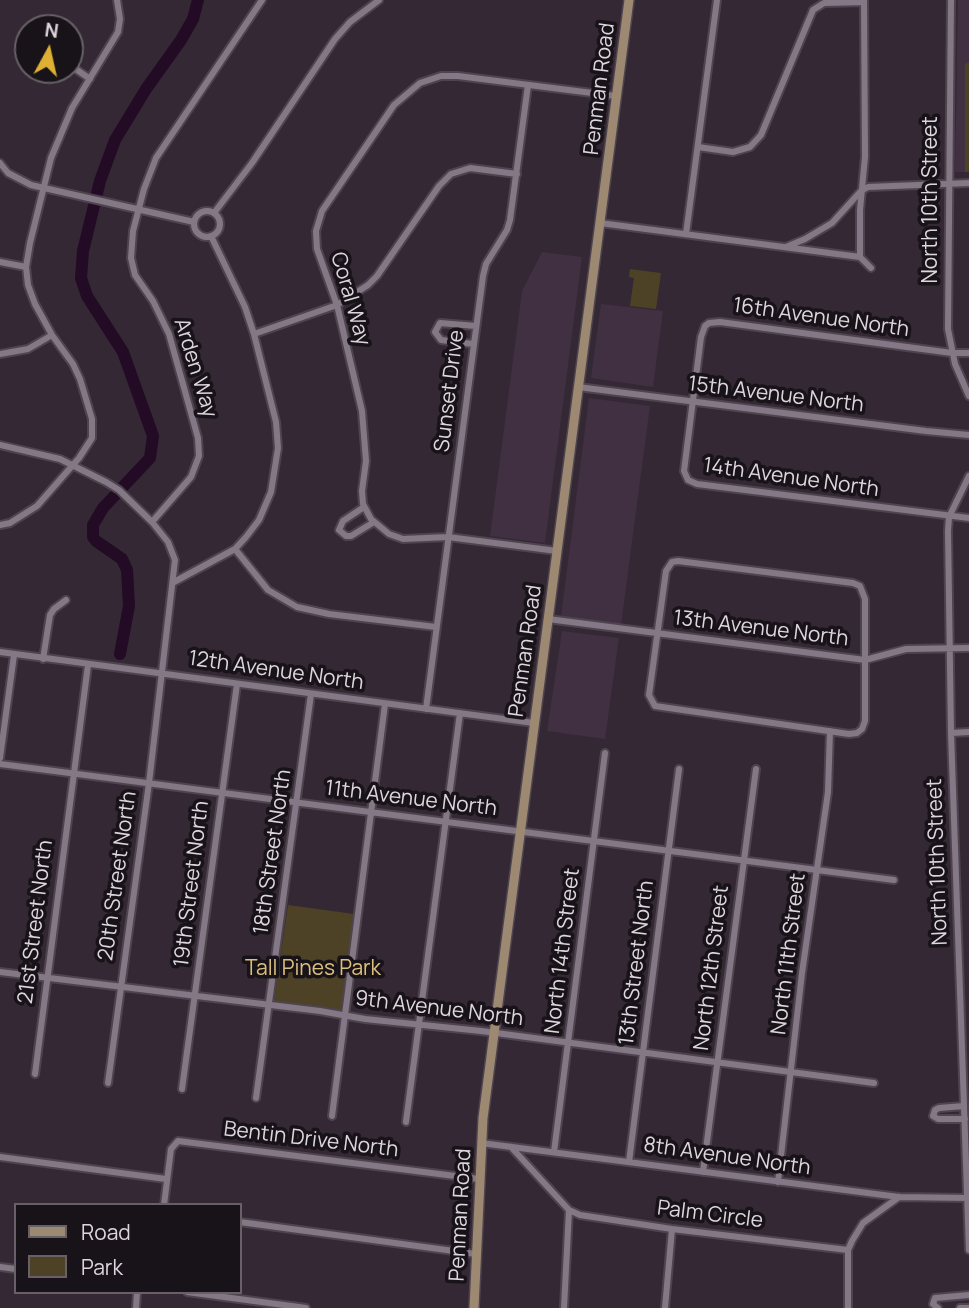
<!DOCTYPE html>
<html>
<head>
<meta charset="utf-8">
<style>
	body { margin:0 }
	#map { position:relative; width:969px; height:1308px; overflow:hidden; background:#342834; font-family:Manrope,sans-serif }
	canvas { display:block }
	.legend { position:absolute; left:14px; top:1203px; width:228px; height:91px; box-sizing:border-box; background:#181318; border:2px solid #676167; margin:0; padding:9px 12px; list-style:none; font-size:21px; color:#ded6de }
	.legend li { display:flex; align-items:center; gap:14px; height:35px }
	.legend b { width:35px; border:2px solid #676167 }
	.north { position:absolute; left:14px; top:14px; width:70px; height:70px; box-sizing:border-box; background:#181318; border:2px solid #676167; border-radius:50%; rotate:8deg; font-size:19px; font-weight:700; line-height:28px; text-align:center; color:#ded6de }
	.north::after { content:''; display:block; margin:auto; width:24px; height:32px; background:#deb133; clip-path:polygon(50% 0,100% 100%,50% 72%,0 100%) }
</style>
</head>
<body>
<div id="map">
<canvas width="969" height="1308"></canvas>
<ul class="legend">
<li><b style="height:9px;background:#9d8872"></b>Road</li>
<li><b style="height:19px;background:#4e4226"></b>Park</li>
</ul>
<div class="north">N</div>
</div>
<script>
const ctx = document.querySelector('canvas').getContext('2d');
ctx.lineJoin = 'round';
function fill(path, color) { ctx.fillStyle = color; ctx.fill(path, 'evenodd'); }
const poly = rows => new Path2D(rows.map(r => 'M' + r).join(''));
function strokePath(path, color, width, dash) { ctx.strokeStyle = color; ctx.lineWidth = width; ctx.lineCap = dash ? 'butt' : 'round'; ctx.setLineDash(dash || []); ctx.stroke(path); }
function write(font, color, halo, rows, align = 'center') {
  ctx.font = font + ' Manrope,sans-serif'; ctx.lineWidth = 7; ctx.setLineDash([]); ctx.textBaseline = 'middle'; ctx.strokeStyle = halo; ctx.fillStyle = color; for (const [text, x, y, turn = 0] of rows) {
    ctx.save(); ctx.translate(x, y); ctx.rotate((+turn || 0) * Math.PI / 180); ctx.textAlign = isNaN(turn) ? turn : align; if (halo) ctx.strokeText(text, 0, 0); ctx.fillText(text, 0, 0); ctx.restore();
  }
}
fill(poly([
	[958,0,969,0,969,172,955,172],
	[542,252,582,257,545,543,490,536,522,291],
	[601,304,663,311,653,387,591,378],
	[589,398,650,406,621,625,561,616],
	[562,631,619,638,605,739,547,731]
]), '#403041');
fill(poly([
	[969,62,969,172,965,172,965,64],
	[630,269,661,273,656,309,630,306,634,278,629,277],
	[288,905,354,914,343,1011,274,1001]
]), '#4e4226');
strokePath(poly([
	[120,654,129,606,127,570,122,559,96,541,93,537,93,525,103,508,150,458,153,436,123,352,87,296,81,278,83,251,100,181,115,140,146,89,181,40,193,19,198,0]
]), '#230b25', 12);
const street = poly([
	[951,0,948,329,955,364,969,396],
	[24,36,28,38],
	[70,65,90,79],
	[698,147,733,152,750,147,761,135,813,10,824,3,864,2],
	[0,163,8,173,31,185,194,222],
	'194 224a13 13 0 1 1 26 0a13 13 0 1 1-26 0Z',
	[214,213,252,163,335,39,350,22,379,0],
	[600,223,860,257],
	[686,234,717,0],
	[786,247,805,239,832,223,861,191,868,187,969,183],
	[860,257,860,210,865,157,864,1],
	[860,257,871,268],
	[0,262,26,267],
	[254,334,337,305,368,285,377,276,439,186,451,174,470,168,517,174],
	[473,344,441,340,435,332,440,323,476,326],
	[969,353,952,353,720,322,709,323,705,326,701,337,684,471,688,480,697,484,969,518],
	[0,354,28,349,52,335],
	[578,387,926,431,969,435],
	[0,445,60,459,106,482,119,490,152,522,168,542,175,560,149,783,108,1083],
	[969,476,949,517,948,531,951,733,969,1250],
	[364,507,343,521,339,530,346,536,351,536,374,522],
	[152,522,191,477,199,456,198,438,169,334,153,301,135,275,131,258,133,231,144,189,156,158,262,0],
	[0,525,10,523,37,506,79,458,92,438,92,419,80,379,73,364,52,335,35,304,28,285,26,267,30,243,51,158,72,108,118,32,120,19,117,0],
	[235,549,268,590,297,607,329,614,436,627],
	[557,551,448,537,403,539,389,534,371,519,363,504,362,491,366,461,362,411,337,305,317,249,316,231,322,211,394,105,420,83,441,76,458,76,616,96],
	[678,561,853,583,860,586,865,599,865,721,862,729,857,733,849,734,655,706,649,695,666,571,672,562,678,561],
	[174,582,235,549,246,537,259,520,271,492,278,448,276,422,254,334,245,307,211,236],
	[548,619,865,660,906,649,969,648],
	[0,652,534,723],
	[43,659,50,615,54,609,66,600],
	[426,709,483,276,486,264,507,230,510,220,528,85],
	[951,733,969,732],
	[0,758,14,655],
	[0,764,894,880],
	[0,972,320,1011,365,1019,481,1031,874,1083],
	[35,1074,88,665],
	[182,1089,237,684],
	[256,1098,311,694],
	[964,1106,939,1108,935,1110,933,1116,938,1119,965,1119],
	[332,1116,385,704],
	[406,1122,460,713],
	[481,1143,899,1197,969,1198],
	[511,1147,569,1210,564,1308],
	[554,1152,605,753],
	[0,1157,166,1179],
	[629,1162,679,769],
	[703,1172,756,769],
	[778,1182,802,973,828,792,830,731],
	[164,1205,171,1149,178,1141,479,1179],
	[569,1210,580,1215,672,1229,848,1250],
	[240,1222,476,1254],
	[0,1267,16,1269],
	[187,1292,306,1308],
	[136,1308,137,1292],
	[665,1308,672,1229],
	[848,1308,848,1250,852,1241,863,1223,899,1197],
	[938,1308,933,1304,935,1298,969,1295],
	[960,1308,969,1308]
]);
const secondary = poly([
	[474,1308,483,1118,629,0]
]);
strokePath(street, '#4e444e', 10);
strokePath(secondary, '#4e444e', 12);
strokePath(street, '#857886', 6);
strokePath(secondary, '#9d8872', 9);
write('21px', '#ded6de', '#181318', [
	["Penman Road",600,89,-83],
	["North 10th Street",931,200,-90],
	["Coral Way",350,299,74],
	["16th Avenue North",821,318,8],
	["Arden Way",195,368,73],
	["Sunset Drive",450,391,-83],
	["15th Avenue North",776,395,7],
	["14th Avenue North",791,478,8],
	["13th Avenue North",761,629,7],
	["Penman Road",526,651,-82],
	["12th Avenue North",276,671,8],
	["11th Avenue North",411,799,7],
	["18th Street North",273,852,-82],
	["North 10th Street",938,862,-92],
	["20th Street North",118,876,-82],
	["19th Street North",192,884,-83],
	["21st Street North",36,922,-83],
	["North 14th Street",563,951,-83],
	["North 11th Street",789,954,-83],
	["13th Street North",637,963,-83],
	["North 12th Street",712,968,-83],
	["9th Avenue North",439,1009,7],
	["Bentin Drive North",311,1140,7],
	["8th Avenue North",727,1157,8],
	["Penman Road",461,1215,-87],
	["Palm Circle",710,1215,7]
]);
write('21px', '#dcc07f', '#181318', [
	["Tall Pines Park",313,969]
]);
</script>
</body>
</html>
